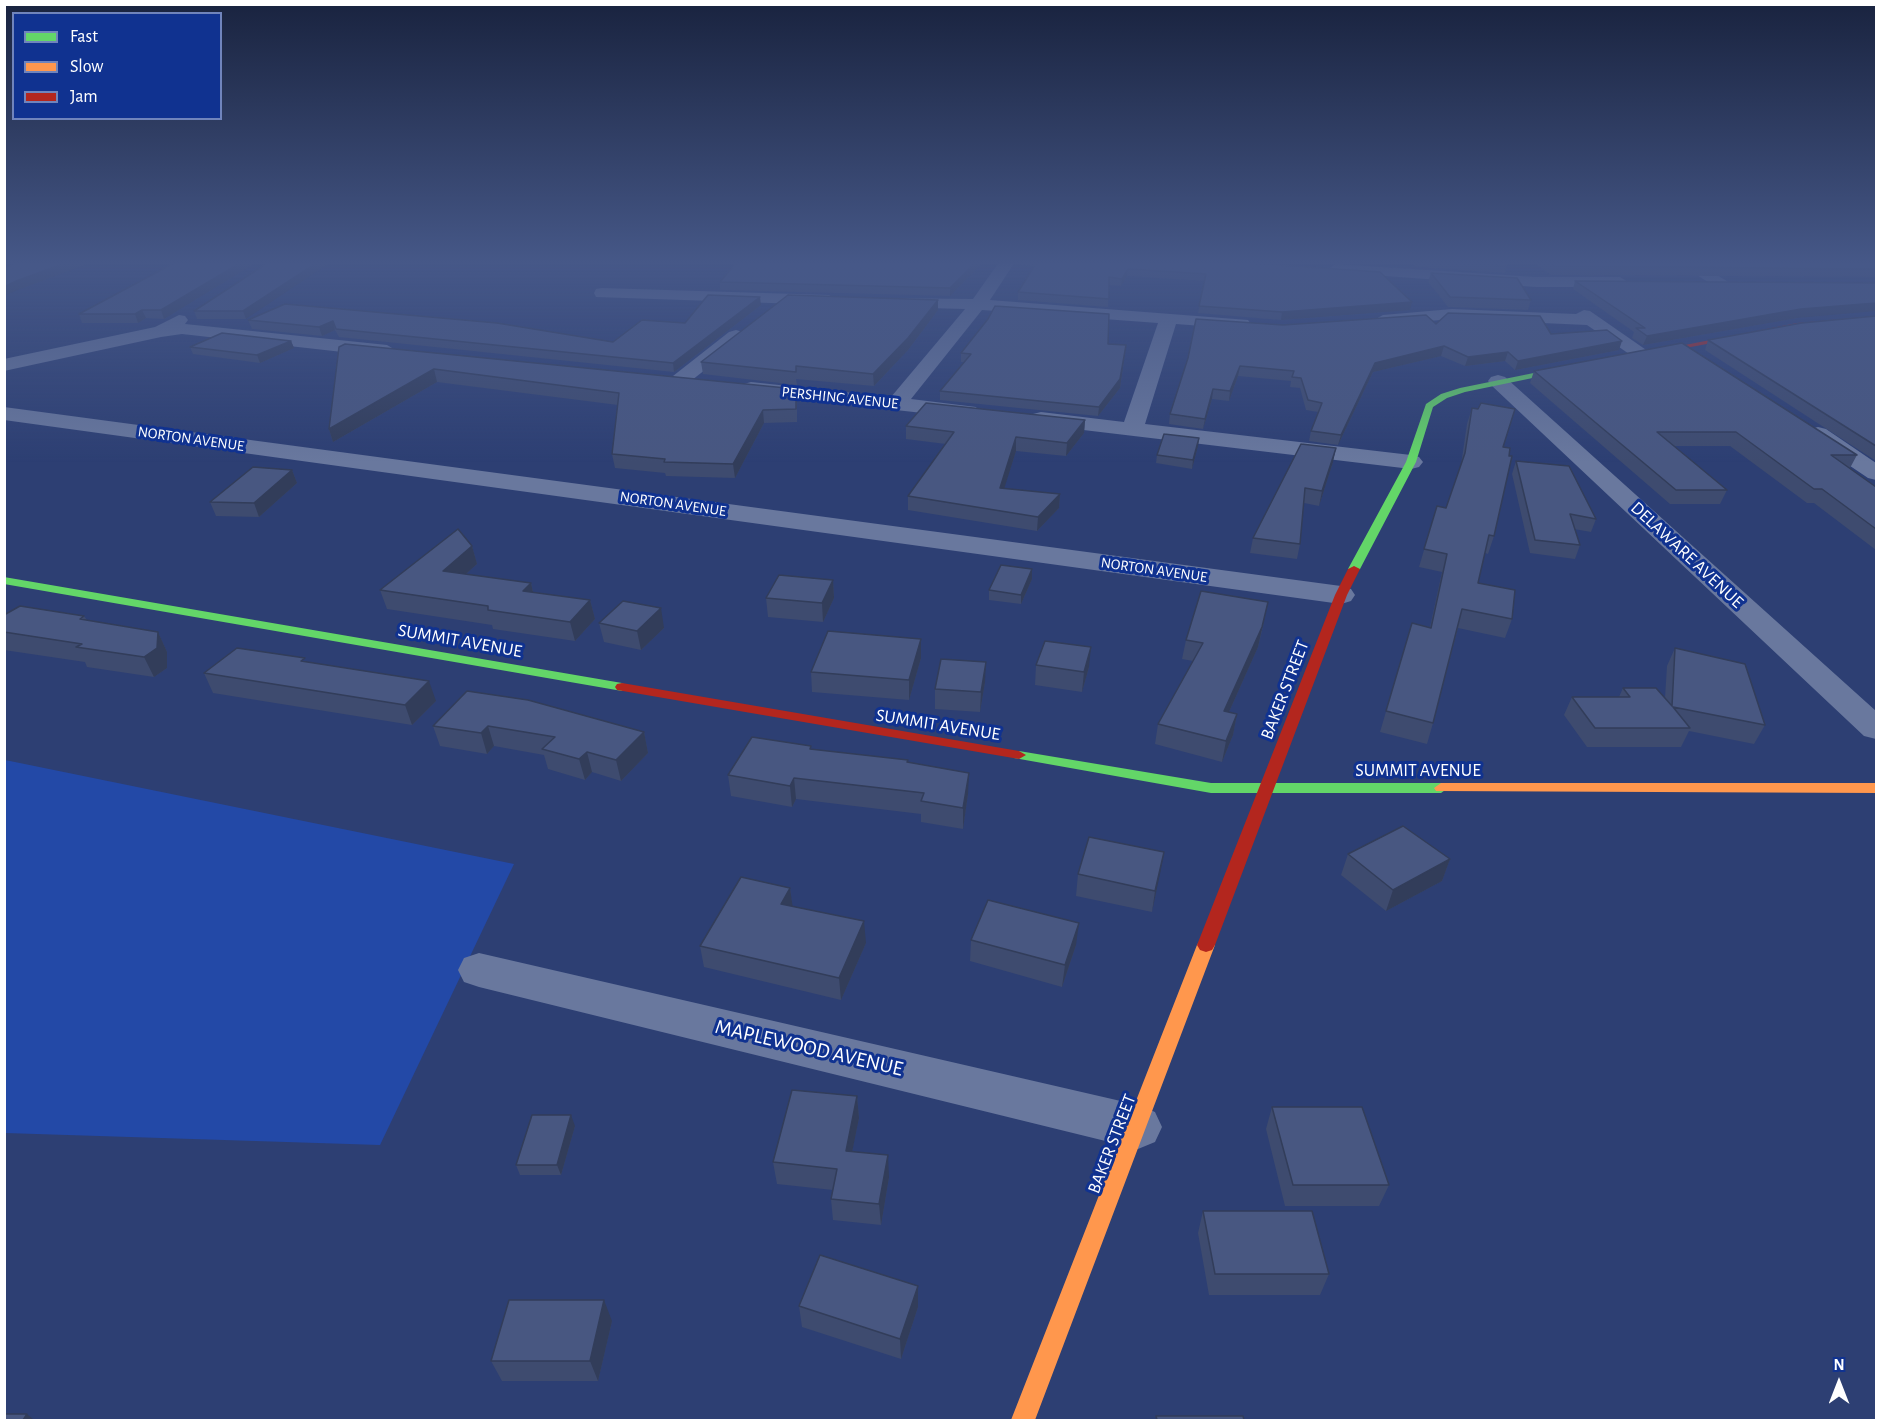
<!DOCTYPE html>
<html>
<head>
<meta charset="utf-8">
<style>
	body { margin:0 }
	#map { position:relative; width:1881px; height:1425px; overflow:hidden; background:#2d3f73; font-family:"Alegreya Sans",sans-serif }
	canvas { display:block }
	.frame { position:absolute; inset:0; border:6px solid #fff; pointer-events:none }
	.legend { position:absolute; left:12px; top:12px; width:210px; height:108px; box-sizing:border-box; background:#103290; border:2px solid #7084bc; margin:0; padding:8px 10px; list-style:none; font-size:18px; color:#fff }
	.legend li { display:flex; align-items:center; gap:12px; height:30px }
	.legend b { width:30px; border:2px solid #7084bc }
	.north { position:absolute; left:1809px; top:1353px; width:60px; height:60px; -webkit-text-stroke:4px #103290; paint-order:stroke; rotate:0deg; font-size:16px; font-weight:700; line-height:24px; text-align:center; color:#fff }
	.north::after { content:''; display:block; margin:auto; width:21px; height:27px; background:#fff; clip-path:polygon(50% 0,100% 100%,50% 72%,0 100%) }
</style>
</head>
<body>
<div id="map">
<canvas width="1881" height="1425"></canvas>
<div class="frame"></div>
<ul class="legend">
<li><b style="height:8px;background:#63d668"></b>Fast</li>
<li><b style="height:8px;background:#ff974d"></b>Slow</li>
<li><b style="height:8px;background:#b3261e"></b>Jam</li>
</ul>
<div class="north">N</div>
</div>
<script>
const ctx = document.querySelector('canvas').getContext('2d');
ctx.lineJoin = 'round';
function fill(path, color) { ctx.fillStyle = color; ctx.fill(path, 'evenodd'); }
const poly = rows => new Path2D(rows.map(r => 'M' + r).join(''));
function strokePath(path, color, width, dash) { ctx.strokeStyle = color; ctx.lineWidth = width; ctx.lineCap = dash ? 'butt' : 'round'; ctx.setLineDash(dash || []); ctx.stroke(path); }
function write(font, color, halo, rows, align = 'center') {
  ctx.font = font + ' "Alegreya Sans",sans-serif'; ctx.lineWidth = 6; ctx.setLineDash([]); ctx.textBaseline = 'middle'; ctx.strokeStyle = halo; ctx.fillStyle = color; for (const [text, x, y, turn = 0] of rows) {
    ctx.save(); ctx.translate(x, y); ctx.rotate((+turn || 0) * Math.PI / 180); ctx.textAlign = isNaN(turn) ? turn : align; if (halo) ctx.strokeText(text, 0, 0); ctx.fillText(text, 0, 0); ctx.restore();
  }
}
fill(poly([
	[5,760,514,864,380,1145,5,1133]
]), '#2349a7');
fill(poly([
	[999,262,1015,262,990,300,1248,320,1251,324,1242,329,1176,324,1145,424,1411,455,1419,457,1423,462,1419,467,1411,469,1033,424,1030,419,1033,414,1041,412,1124,422,1158,323,982,310,911,399,976,407,979,412,976,417,968,418,751,394,744,392,741,388,744,384,751,382,891,397,965,309,892,307,883,302,886,298,973,299,999,262],
	[1676,262,1696,262,1730,283,1722,288,1716,287,1676,262],
	[1336,264,1536,277,1620,277,1628,282,1620,287,1536,287,1330,272,1328,269,1336,264],
	[602,288,829,295,838,300,829,305,596,297,594,293,596,289,602,288],
	[1452,309,1576,314,1584,310,1590,311,1652,354,1642,360,1635,358,1587,325,1452,319,1383,325,1374,320,1383,315,1452,309],
	[179,315,185,316,188,320,185,324,387,345,397,351,387,357,182,334,161,337,4,371,4,359,155,327,179,315],
	[736,330,743,332,745,336,743,340,687,384,673,384,670,380,673,376,729,332,736,330],
	[1498,375,1505,377,1876,711,1876,739,1864,736,1491,385,1488,381,1491,377,1498,375],
	[4,407,1341,586,1351,589,1355,595,1351,601,1341,604,4,420,4,407],
	[1818,427,1826,429,1876,463,1876,480,1868,478,1810,439,1807,434,1810,429,1818,427],
	[479,953,1138,1105,1155,1112,1162,1127,1155,1142,1138,1149,479,987,464,982,458,970,464,958,479,953]
]), '#69789e');
fill(poly([
	[1578,364,1582,366,1581,368,1465,392,1447,398,1433,407,1416,462,1360,569,1354,572,1350,571,1348,569,1406,462,1426,404,1441,394,1460,388,1578,364],
	[4,577,622,683,629,687,622,691,4,584,4,577],
	[1019,751,1211,783,1441,783,1448,788,1441,793,1211,793,1014,758,1012,755,1019,751]
]), '#63d668');
fill(poly([
	[1441,783,1876,783,1876,793,1436,791,1434,788,1441,783],
	[1206,938,1212,940,1215,945,1035,1420,1011,1420,1197,945,1200,940,1206,938]
]), '#ff974d');
fill(poly([
	[1876,316,1876,320,1797,327,1643,356,1639,354,1797,323,1876,316],
	[1354,566,1360,569,1347,595,1215,945,1212,950,1206,952,1200,950,1197,945,1335,595,1348,569,1354,566],
	[622,683,1019,751,1026,755,1019,759,617,690,615,687,617,684,622,683]
]), '#b3261e');
fill(poly([
	[19,262,257,262,164,319,146,318,138,323,82,323,79,314,175,263,90,263,20,289],
	[269,262,246,319,197,319,194,311],
	[737,262,983,262,950,296,720,290,720,282],
	[1021,262,1233,262,1410,310,1281,320,1198,313,1205,281,1127,276,1121,286,1109,285,1108,307,1018,300,1018,292,1035,266,1021,265],
	[1343,262,1363,262,1362,263],
	[1412,262,1505,262,1507,266,1505,273,1416,267],
	[1533,262,1876,262,1876,277,1551,275],
	[1431,273,1531,300,1528,310,1448,307,1428,282],
	[1575,281,1797,318,1643,345,1632,338,1634,332,1573,289],
	[285,304,613,342,685,323,761,305,674,372,339,337,335,330,322,336,252,329,248,320],
	[938,310,908,350,874,386,796,379,797,385,703,374,701,362],
	[1876,316,1876,461,1705,350,1708,340],
	[1436,324,1551,334,1619,350,1515,370,1505,361,1465,366,1441,356,1373,372,1338,445,1309,441,1311,431,1318,412,1306,410,1300,388,1290,387,1291,381,1238,376,1229,401,1212,399,1203,429,1169,424,1170,414,1283,325],
	[291,341,294,348,260,363,193,354,190,347],
	[1108,344,1126,345,1125,354,1120,388,1098,416,940,400,940,391,964,362,961,362,961,353],
	[339,347,797,402,797,422,764,423,735,478,666,476,665,473,615,468,612,454,618,405,437,382,333,442,329,429],
	[1534,371,1857,455,1850,468,1876,487,1876,550,1814,503,1807,503,1730,446,1673,446,1727,490,1720,504,1670,504,1530,383],
	[1472,408,1503,447,1494,536,1488,554,1485,553,1478,583,1512,619,1505,638,1458,628,1433,723,1427,744,1380,732,1412,623,1430,627,1442,572,1419,567,1437,506,1446,508,1461,465,1467,424],
	[1085,420,1084,433,1066,456,1016,451,1004,488,1060,494,1059,508,1037,531,908,510,908,496,946,444,906,439,906,426],
	[1198,446,1192,469,1156,463,1157,455],
	[1516,461,1596,519,1591,532,1574,529,1580,545,1575,559,1530,553,1512,474],
	[1333,462,1319,506,1304,503,1300,544,1297,559,1250,553,1253,538],
	[292,470,297,483,259,517,216,516,210,502],
	[472,546,477,564,466,574,531,583,533,592,590,600,595,619,575,641,493,629,492,625,387,609,380,590],
	[1032,569,1032,579,1021,604,989,600,989,590],
	[833,580,834,598,823,622,768,617,766,598],
	[84,616,87,620,158,632,167,652,167,668,154,677,87,667,85,662,4,650,4,632],
	[1264,622,1258,647,1229,712,1237,714,1233,735,1222,762,1155,744,1158,724,1193,661,1182,659,1186,640],
	[599,623,664,628,641,650,604,642],
	[1675,648,1765,725,1754,744,1689,731,1681,747,1587,747,1564,715,1572,697,1619,697,1623,688,1665,698,1667,666],
	[921,658,909,700,812,692,811,672],
	[306,662,436,701,412,725,213,693,204,673],
	[1036,665,1089,667,1082,692,1035,685],
	[985,682,980,712,935,709,935,689],
	[467,691,644,732,648,753,621,781,592,772,585,780,548,769,544,755,494,746,487,754,440,746,433,726],
	[812,749,908,760,908,763,968,794,963,829,921,822,921,814,796,799,792,807,731,796,728,775],
	[1164,852,1152,912,1076,896,1078,874],
	[1348,854,1450,859,1442,881,1386,911,1341,875],
	[790,888,792,906,866,943,841,1000,704,967,700,946],
	[971,940,1076,945,1062,987,970,961],
	[857,1096,859,1118,852,1151,889,1177,881,1225,833,1220,831,1199,833,1190,777,1184,773,1162],
	[1272,1107,1389,1185,1379,1206,1285,1206,1266,1129],
	[575,1126,561,1175,520,1175,516,1165],
	[1203,1211,1329,1274,1320,1295,1209,1295,1198,1233],
	[918,1286,918,1307,901,1359,802,1327,799,1306],
	[612,1321,598,1381,502,1381,491,1361]
]), '#3e4b6f');
fill(poly([
	[68,262,90,263,20,289,4,296,4,287,16,281],
	[242,262,257,262,164,319,161,310],
	[318,262,331,262,246,319,243,311],
	[976,262,983,262,950,296,950,288],
	[1128,269,1127,276,1121,286,1122,279],
	[760,297,761,305,674,372,673,363],
	[938,300,938,310,908,350,874,386,873,374],
	[1412,302,1410,310,1281,320,1282,312],
	[1876,303,1876,311,1797,318,1643,345,1647,336,1801,309],
	[142,310,146,318,138,323,135,314],
	[333,321,335,330,322,336,319,327],
	[291,341,294,348,260,363,257,355],
	[1622,341,1619,350,1515,370,1518,361],
	[1126,345,1120,388,1098,416,1099,407],
	[1444,346,1441,356,1373,372,1338,445,1341,435,1375,363],
	[1508,352,1505,361,1465,366,1468,357],
	[1240,366,1238,376,1229,401,1230,391],
	[434,369,437,382,333,442,329,429],
	[1213,389,1212,399,1203,429,1205,419],
	[763,410,764,423,735,478,733,464],
	[1085,420,1084,433,1066,456,1067,443],
	[1016,437,1016,451,1000,502,1000,488],
	[1199,438,1198,446,1192,469,1193,460],
	[1336,448,1333,462,1319,506,1322,491],
	[292,470,297,483,259,517,254,503],
	[1060,494,1059,508,1037,531,1038,517],
	[472,546,477,564,448,590,443,571],
	[1032,569,1032,579,1021,604,1021,595],
	[833,580,834,598,823,622,822,603],
	[531,583,535,602,523,591],
	[590,600,595,619,575,641,570,622],
	[1268,602,1258,647,1220,732,1224,711],
	[661,608,664,628,641,650,637,631],
	[158,632,167,652,167,668,154,677,144,657],
	[921,639,921,658,909,700,909,680],
	[1091,647,1089,667,1082,692,1084,672],
	[986,662,985,682,980,712,981,692],
	[429,681,436,701,412,725,405,705],
	[1237,714,1233,735,1222,762,1226,741],
	[488,726,494,746,487,754,481,733],
	[644,732,648,753,621,781,616,760],
	[587,752,592,772,585,780,579,759],
	[969,773,968,794,963,829,963,808],
	[794,778,796,799,792,807,790,786],
	[1164,852,1160,874,1152,912,1155,891],
	[1450,859,1442,881,1386,911,1393,890],
	[790,888,793,909,781,904],
	[864,921,866,943,841,1000,839,978],
	[1079,923,1076,945,1062,987,1065,965],
	[857,1096,859,1118,848,1172,846,1151],
	[571,1115,575,1126,561,1175,557,1165],
	[888,1155,889,1177,881,1225,879,1204],
	[918,1286,918,1307,901,1359,900,1339],
	[604,1300,612,1321,598,1381,590,1361],
	[27,1414,34,1420,23,1420]
]), '#323d5a');
const building = poly([
	[19,262,68,262,16,281,4,287,4,268,19,262],
	[176,262,242,262,161,310,142,310,135,314,79,314,176,262],
	[269,262,318,262,243,311,194,311,269,262],
	[737,262,976,262,950,288,720,282,737,262],
	[1037,262,1233,262,1380,272,1412,302,1282,312,1199,306,1206,274,1128,269,1122,279,1109,277,1109,299,1018,292,1037,262],
	[1442,262,1505,262,1507,266,1442,262],
	[1548,262,1876,262,1876,269,1554,266,1548,262],
	[1431,273,1517,278,1531,300,1450,297,1431,273],
	[1575,281,1876,283,1876,303,1801,309,1647,336,1636,328,1645,328,1575,281],
	[708,295,760,297,673,363,336,329,333,321,319,327,248,320,285,304,497,323,613,342,642,320,685,323,708,295],
	[788,295,938,300,908,338,873,374,796,366,796,372,701,362,788,295],
	[995,306,1109,314,1108,344,1126,345,1120,379,1099,407,940,391,971,354,961,353,988,319,995,306],
	[1448,313,1540,316,1551,334,1607,330,1622,341,1518,361,1508,352,1468,357,1444,346,1375,363,1341,435,1311,431,1322,403,1308,400,1301,378,1292,377,1294,371,1240,366,1230,391,1213,389,1205,419,1170,414,1188,358,1196,319,1283,325,1426,315,1436,324,1448,313],
	[1876,316,1876,446,1708,340,1802,323,1876,316],
	[222,333,291,341,257,355,190,347,222,333],
	[1682,343,1857,455,1831,455,1876,487,1876,529,1822,489,1814,489,1736,432,1657,432,1727,490,1676,490,1534,371,1682,343],
	[345,344,796,389,796,409,763,410,733,464,664,462,665,459,612,454,619,393,434,369,329,429,339,347,345,344],
	[926,403,1085,420,1067,443,1016,437,1000,488,1060,494,1038,517,908,496,954,432,906,426,926,403],
	[1481,403,1515,409,1503,447,1510,448,1509,456,1512,456,1494,536,1489,535,1478,583,1515,590,1512,619,1462,609,1433,723,1386,711,1412,623,1431,628,1447,554,1424,549,1437,506,1446,508,1465,453,1472,408,1478,409,1481,403],
	[1164,434,1199,438,1193,460,1157,455,1164,434],
	[1301,444,1336,448,1322,491,1305,488,1300,544,1253,538,1301,444],
	[1516,461,1569,466,1596,519,1570,514,1580,545,1535,540,1516,461],
	[253,467,292,470,254,503,210,502,253,467],
	[458,529,472,546,443,571,531,583,523,591,590,600,570,622,488,610,488,606,380,590,458,529],
	[1001,565,1032,569,1021,595,989,590,1001,565],
	[779,575,833,580,822,603,766,598,779,575],
	[1201,591,1268,602,1262,627,1224,711,1237,714,1226,741,1158,724,1203,643,1186,640,1201,591],
	[623,601,661,608,637,631,599,623,623,601],
	[20,606,84,616,80,619,158,632,157,648,144,657,76,647,82,644,4,632,4,615,20,606],
	[828,631,921,639,909,680,811,672,828,631],
	[1045,641,1091,647,1084,672,1036,665,1045,641],
	[237,648,305,658,301,661,429,681,405,705,204,673,237,648],
	[1675,648,1745,664,1765,725,1673,707,1690,728,1595,728,1572,697,1630,697,1623,688,1656,688,1672,706,1675,648],
	[941,659,986,662,981,692,935,689,941,659],
	[467,691,528,700,644,732,616,760,587,752,579,759,542,749,555,737,488,726,481,733,433,726,467,691],
	[752,737,811,746,810,749,908,760,907,762,969,773,963,808,921,801,924,793,794,778,790,786,728,775,752,737],
	[1403,826,1450,859,1393,890,1348,854,1403,826],
	[1089,837,1164,852,1155,891,1078,874,1089,837],
	[741,877,790,888,781,904,864,921,839,978,700,946,741,877],
	[988,900,1079,923,1065,965,971,940,988,900],
	[792,1090,857,1096,846,1151,888,1155,879,1204,831,1199,837,1169,773,1162,792,1090],
	[1272,1107,1362,1107,1389,1185,1293,1185,1272,1107],
	[532,1115,571,1115,557,1165,516,1165,532,1115],
	[1203,1211,1312,1211,1329,1274,1215,1274,1203,1211],
	[820,1255,918,1286,900,1339,799,1306,820,1255],
	[509,1300,604,1300,590,1361,491,1361,509,1300],
	[4,1414,27,1414,23,1420,4,1420,4,1414],
	[1156,1416,1243,1416,1244,1420,1157,1420,1156,1416]
]);
fill(building, '#485781');
strokePath(building, '#323d5a', 1.5);
const sky = ctx.createLinearGradient(0, 0, 0, 462);
sky.addColorStop(0, '#19233f');
sky.addColorStop(0.57, '#465888');
sky.addColorStop(1, '#46588800');
ctx.fillStyle = sky;
ctx.fillRect(0, 0, 1881, 462);
write('15px', '#fff', '#103290', [
	["PERSHING AVENUE",840,398,6],
	["NORTON AVENUE",191,439,8],
	["NORTON AVENUE",673,504,8],
	["NORTON AVENUE",1154,570,8]
]);
write('18px', '#fff', '#103290', [
	["DELAWARE AVENUE",1687,555,43],
	["SUMMIT AVENUE",460,641,10],
	["BAKER STREET",1285,690,-69],
	["SUMMIT AVENUE",938,725,9],
	["SUMMIT AVENUE",1418,771],
	["BAKER STREET",1112,1144,-69]
]);
write('21px', '#fff', '#103290', [
	["MAPLEWOOD AVENUE",809,1048,13]
]);
</script>
</body>
</html>
